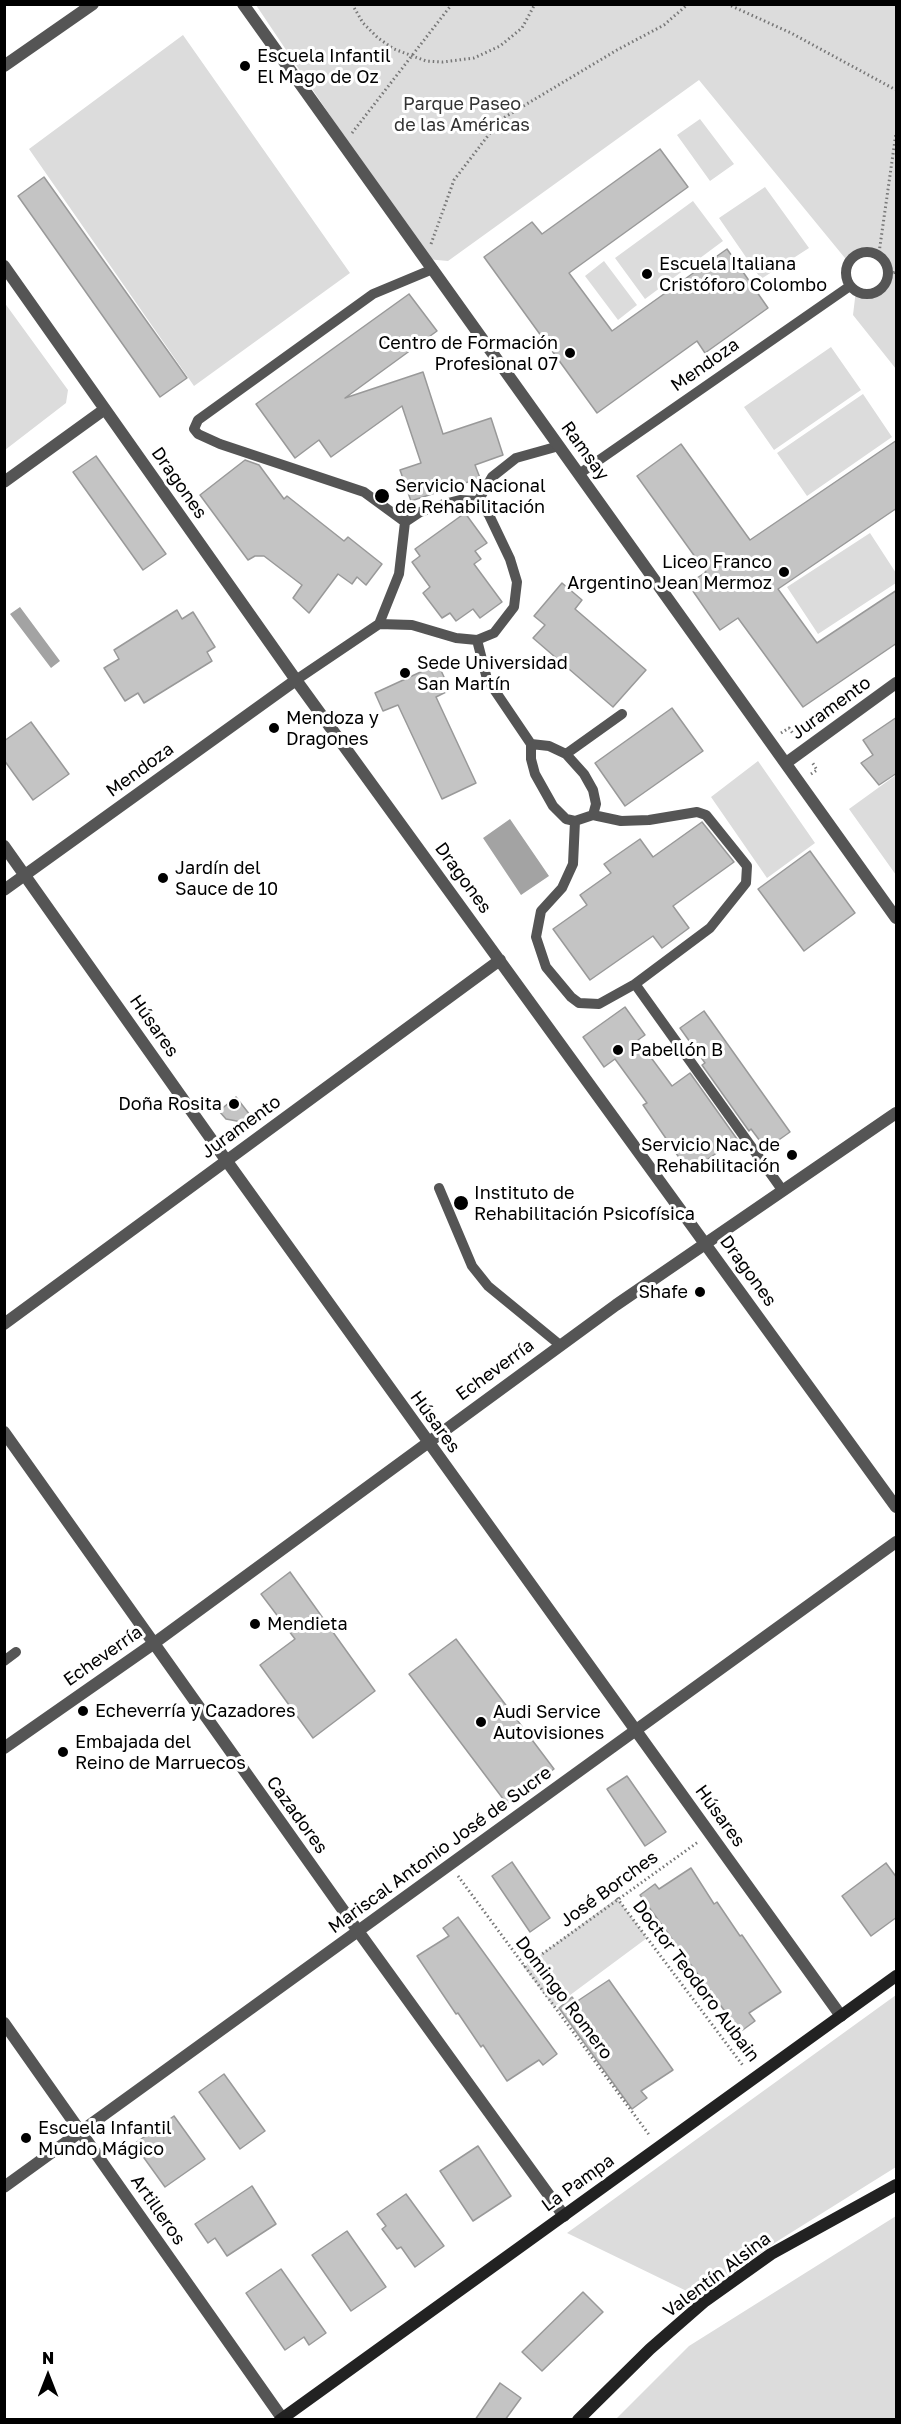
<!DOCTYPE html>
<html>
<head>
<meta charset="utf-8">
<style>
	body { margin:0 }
	#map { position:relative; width:901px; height:2424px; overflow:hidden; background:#fff; font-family:"Golos Text",sans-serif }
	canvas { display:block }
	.frame { position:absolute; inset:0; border:6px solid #000; pointer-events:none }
	.north { position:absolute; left:18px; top:2346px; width:60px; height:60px; -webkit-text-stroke:4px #fff; paint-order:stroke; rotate:0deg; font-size:16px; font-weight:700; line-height:24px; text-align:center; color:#000 }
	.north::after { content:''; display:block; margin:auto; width:21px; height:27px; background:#000; clip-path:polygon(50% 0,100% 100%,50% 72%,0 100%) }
</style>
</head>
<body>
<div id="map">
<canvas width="901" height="2424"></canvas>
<div class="frame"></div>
<div class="north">N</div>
</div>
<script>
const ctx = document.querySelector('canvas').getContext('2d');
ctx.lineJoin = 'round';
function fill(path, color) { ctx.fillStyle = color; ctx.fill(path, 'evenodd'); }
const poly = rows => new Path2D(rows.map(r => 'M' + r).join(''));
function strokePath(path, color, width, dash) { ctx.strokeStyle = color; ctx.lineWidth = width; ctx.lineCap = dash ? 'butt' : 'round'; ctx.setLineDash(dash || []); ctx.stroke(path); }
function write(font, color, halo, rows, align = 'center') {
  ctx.font = font + ' "Golos Text",sans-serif'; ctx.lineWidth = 6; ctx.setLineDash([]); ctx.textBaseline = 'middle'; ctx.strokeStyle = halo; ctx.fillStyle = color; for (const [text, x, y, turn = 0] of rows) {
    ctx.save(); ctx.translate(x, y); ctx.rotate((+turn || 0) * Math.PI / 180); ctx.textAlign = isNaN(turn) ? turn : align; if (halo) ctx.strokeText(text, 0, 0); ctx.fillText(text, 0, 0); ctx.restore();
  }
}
fill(poly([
	[256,5,896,5,896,369,853,315,856,290,862,293,877,292,887,281,889,274,885,261,880,255,866,252,853,257,849,263,699,80,448,261,426,259],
	[183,35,350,273,194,386,29,149],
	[700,119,734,164,710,181,677,135],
	[765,187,809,248,761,279,719,218],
	[693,201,723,241,645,299,615,258],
	[604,261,637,305,618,320,585,276],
	[4,302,68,390,66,403,5,450],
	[831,347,861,390,774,450,744,407],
	[863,394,892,437,807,496,777,453],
	[870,533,896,573,896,583,818,634,787,587],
	[758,761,815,843,767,878,711,797],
	[896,775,896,875,849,809],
	[617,1898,647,1938,554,2007,524,1967],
	[896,1995,896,2167,776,2242,699,2297,567,2233],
	[896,2216,896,2419,616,2419,689,2346]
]), '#dcdcdc');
fill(poly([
	[20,607,60,661,51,668,10,614],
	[510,819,549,876,521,895,483,838]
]), '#a3a3a3');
const building = poly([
	[660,149,688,187,569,273,612,331,727,249,768,308,705,353,697,341,597,413,484,257,532,222,542,234,660,149],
	[44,177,187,378,160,397,18,196,44,177],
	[409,294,437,331,345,398,423,372,443,434,491,418,503,455,475,465,480,478,411,501,400,470,421,463,402,406,331,457,319,440,295,458,256,404,409,294],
	[897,440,897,508,778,589,817,643,897,590,897,643,803,707,738,618,720,630,688,584,706,572,637,476,681,444,750,540,897,440],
	[96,456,166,554,143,570,73,472,96,456],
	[245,460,259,465,284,499,287,496,344,541,348,537,382,564,366,585,357,577,352,584,338,574,309,613,293,598,302,585,264,556,255,556,248,560,200,495,245,460],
	[465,513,487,543,475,551,481,559,474,564,502,602,480,618,473,609,456,621,450,613,442,618,423,593,430,587,412,562,420,556,415,549,465,513],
	[562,583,582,600,575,609,646,670,613,707,533,638,545,625,534,616,562,583],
	[177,610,182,619,193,612,215,647,207,652,212,661,144,703,138,693,125,701,104,668,119,659,114,650,177,610],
	[438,664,450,690,436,697,476,783,442,799,398,705,383,711,375,693,438,664],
	[672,708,703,751,625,806,595,763,672,708],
	[897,717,897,773,879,785,861,763,873,755,863,740,897,717],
	[31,722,69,774,33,800,4,760,4,741,31,722],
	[702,822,734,862,673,906,689,928,662,948,653,936,590,980,553,929,587,905,580,895,611,873,604,864,640,839,653,857,702,822],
	[810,851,855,913,804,951,758,889,810,851],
	[625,1007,645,1035,638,1040,672,1086,690,1073,737,1139,689,1172,643,1105,647,1103,615,1059,604,1067,583,1037,625,1007],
	[704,1011,790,1132,766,1149,751,1129,749,1131,702,1065,705,1063,680,1028,704,1011],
	[236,1097,250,1115,242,1122,226,1119,219,1111,236,1097],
	[290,1572,375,1691,313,1738,260,1665,295,1639,261,1594,290,1572],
	[456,1639,554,1769,507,1804,409,1674,456,1639],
	[627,1776,666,1832,645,1846,607,1789,627,1776],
	[512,1862,550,1918,530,1932,492,1876,512,1862],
	[886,1863,897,1878,897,1917,871,1936,842,1896,886,1863],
	[691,1868,714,1904,717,1902,740,1936,742,1935,781,1992,749,2013,755,2021,740,2032,640,1895,655,1884,659,1889,691,1868],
	[458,1917,557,2054,543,2065,539,2060,507,2081,483,2045,481,2047,458,2013,456,2014,417,1956,449,1936,443,1928,458,1917],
	[609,1980,673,2070,641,2091,647,2098,632,2109,559,2008,572,1997,576,2002,609,1980],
	[224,2074,265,2131,240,2149,199,2092,224,2074],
	[174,2116,205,2159,165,2187,134,2144,174,2116],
	[478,2146,511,2196,473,2221,440,2171,478,2146],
	[252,2186,276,2224,227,2256,215,2238,208,2243,195,2224,252,2186],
	[406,2194,444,2246,415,2267,401,2247,397,2249,382,2229,386,2226,377,2214,406,2194],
	[347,2231,386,2287,351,2311,312,2255,347,2231],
	[281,2269,326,2333,309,2345,304,2337,285,2350,246,2293,281,2269],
	[583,2292,603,2312,542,2371,522,2352,583,2292],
	[500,2383,521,2398,505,2420,475,2420,500,2383]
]);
fill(building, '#c4c4c4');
strokePath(building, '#999', 1.5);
strokePath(poly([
	[352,4,363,23,378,38,394,49,426,61,443,62,474,58,500,46,522,28,535,4],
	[727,4,791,33,896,90],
	[352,133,452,4],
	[431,244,454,180,500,120,617,50,664,25,688,4],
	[866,252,879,253,896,133],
	[889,274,896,272],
	[781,733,789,728,797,739],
	[811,774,817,770,812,762],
	[458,1876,650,2136],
	[617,1898,744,2067],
	[524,1967,698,1842]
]), '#777', 3, [1.5, 3]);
strokePath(poly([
	'846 273a21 21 0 1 1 42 0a21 21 0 1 1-42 0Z',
	[579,474,850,286],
	[478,501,492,477,516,458,559,446],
	[405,522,364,492,220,444,198,434,194,429,198,420,373,294,433,269],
	[379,624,412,625,456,638,477,640,494,633,514,607,517,582,510,559,489,515,478,501,460,500,444,504,420,512,405,522],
	[477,640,487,679,531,744,531,759,535,774,553,806,566,819,575,821,593,815,596,804,593,790,584,774,566,754,549,746,531,744],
	[296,680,379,624,399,574,405,522],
	[566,754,622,714],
	[575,821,573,864,562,888,541,911,536,937,546,967,571,997,579,1003,599,1004,635,984,710,928,746,883,747,866,706,815,697,812,649,820,621,821,593,815],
	[635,984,783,1191],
	[439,1188,472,1266,488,1286,560,1345],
	[4,1661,16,1652]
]), '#555', 10);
strokePath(poly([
	[243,4,896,918],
	[4,66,93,4],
	[4,266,296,680,896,1507],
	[4,482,105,409],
	[786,763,896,683],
	[4,846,226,1160,841,2016],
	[4,890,296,680],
	[4,1324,500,960],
	[4,1432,358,1931,564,2216],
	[4,1748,153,1644,616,1305,896,1113],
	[4,2023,282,2418],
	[4,2187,896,1542]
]), '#555', 12);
strokePath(poly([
	[280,2420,896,1976],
	[578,2420,650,2349,705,2301,771,2254,896,2185]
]), '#222', 12);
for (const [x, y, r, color] of [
	[245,66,6,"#000"],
	[647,274,6,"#000"],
	[570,353,6,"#000"],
	[382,496,8,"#000"],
	[784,572,6,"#000"],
	[405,673,6,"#000"],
	[274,728,6,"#000"],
	[163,878,6,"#000"],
	[618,1050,6,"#000"],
	[234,1104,6,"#000"],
	[792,1155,6,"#000"],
	[461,1203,8,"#000"],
	[700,1292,6,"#000"],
	[255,1624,6,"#000"],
	[83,1711,6,"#000"],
	[481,1722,6,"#000"],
	[63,1752,6,"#000"],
	[26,2138,6,"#000"]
]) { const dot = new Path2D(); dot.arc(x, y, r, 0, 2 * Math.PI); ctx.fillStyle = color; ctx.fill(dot); strokePath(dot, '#fff', 2); }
write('18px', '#000', '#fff', [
	["Escuela Infantil",257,56],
	["El Mago de Oz",257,77],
	["Escuela Italiana",659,264],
	["Cristóforo Colombo",659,285],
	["Centro de Formación",558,343,"right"],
	["Profesional 07",558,364,"right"],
	["Servicio Nacional",395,486],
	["de Rehabilitación",395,507],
	["Liceo Franco",772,562,"right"],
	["Argentino Jean Mermoz",772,583,"right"],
	["Sede Universidad",417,663],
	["San Martín",417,684],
	["Mendoza y",286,718],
	["Dragones",286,739],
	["Jardín del",175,868],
	["Sauce de 10",175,889],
	["Pabellón B",630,1050],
	["Doña Rosita",222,1104,"right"],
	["Servicio Nac. de",780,1145,"right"],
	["Rehabilitación",780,1166,"right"],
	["Instituto de",474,1193],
	["Rehabilitación Psicofísica",474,1214],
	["Shafe",688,1292,"right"],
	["Mendieta",267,1624],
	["Echeverría y Cazadores",95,1711],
	["Audi Service",493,1712],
	["Autovisiones",493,1733],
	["Embajada del",75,1742],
	["Reino de Marruecos",75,1763],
	["Escuela Infantil",38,2128],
	["Mundo Mágico",38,2149]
], 'left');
write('18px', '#333', '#fff', [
	["Parque Paseo",462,104],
	["de las Américas",462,125]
]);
write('18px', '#000', '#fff', [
	["Mendoza",705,365,-35],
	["Ramsay",585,451,54],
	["Dragones",179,483,55],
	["Juramento",831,708,-36],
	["Mendoza",140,770,-36],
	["Dragones",463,878,54],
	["Húsares",154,1026,55],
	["Juramento",241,1127,-36],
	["Dragones",748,1271,54],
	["Echeverría",495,1370,-36],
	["Húsares",435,1422,54],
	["Echeverría",103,1656,-35],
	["Cazadores",297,1815,54],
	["Húsares",720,1816,54],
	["Mariscal Antonio José de Sucre",440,1850,-36],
	["José Borches",609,1889,-36],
	["Doctor Teodoro Aubain",696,1981,53],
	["Domingo Romero",564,1998,53],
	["La Pampa",578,2183,-36],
	["Artilleros",158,2210,55],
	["Valentín Alsina",717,2275,-37]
]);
</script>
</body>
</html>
